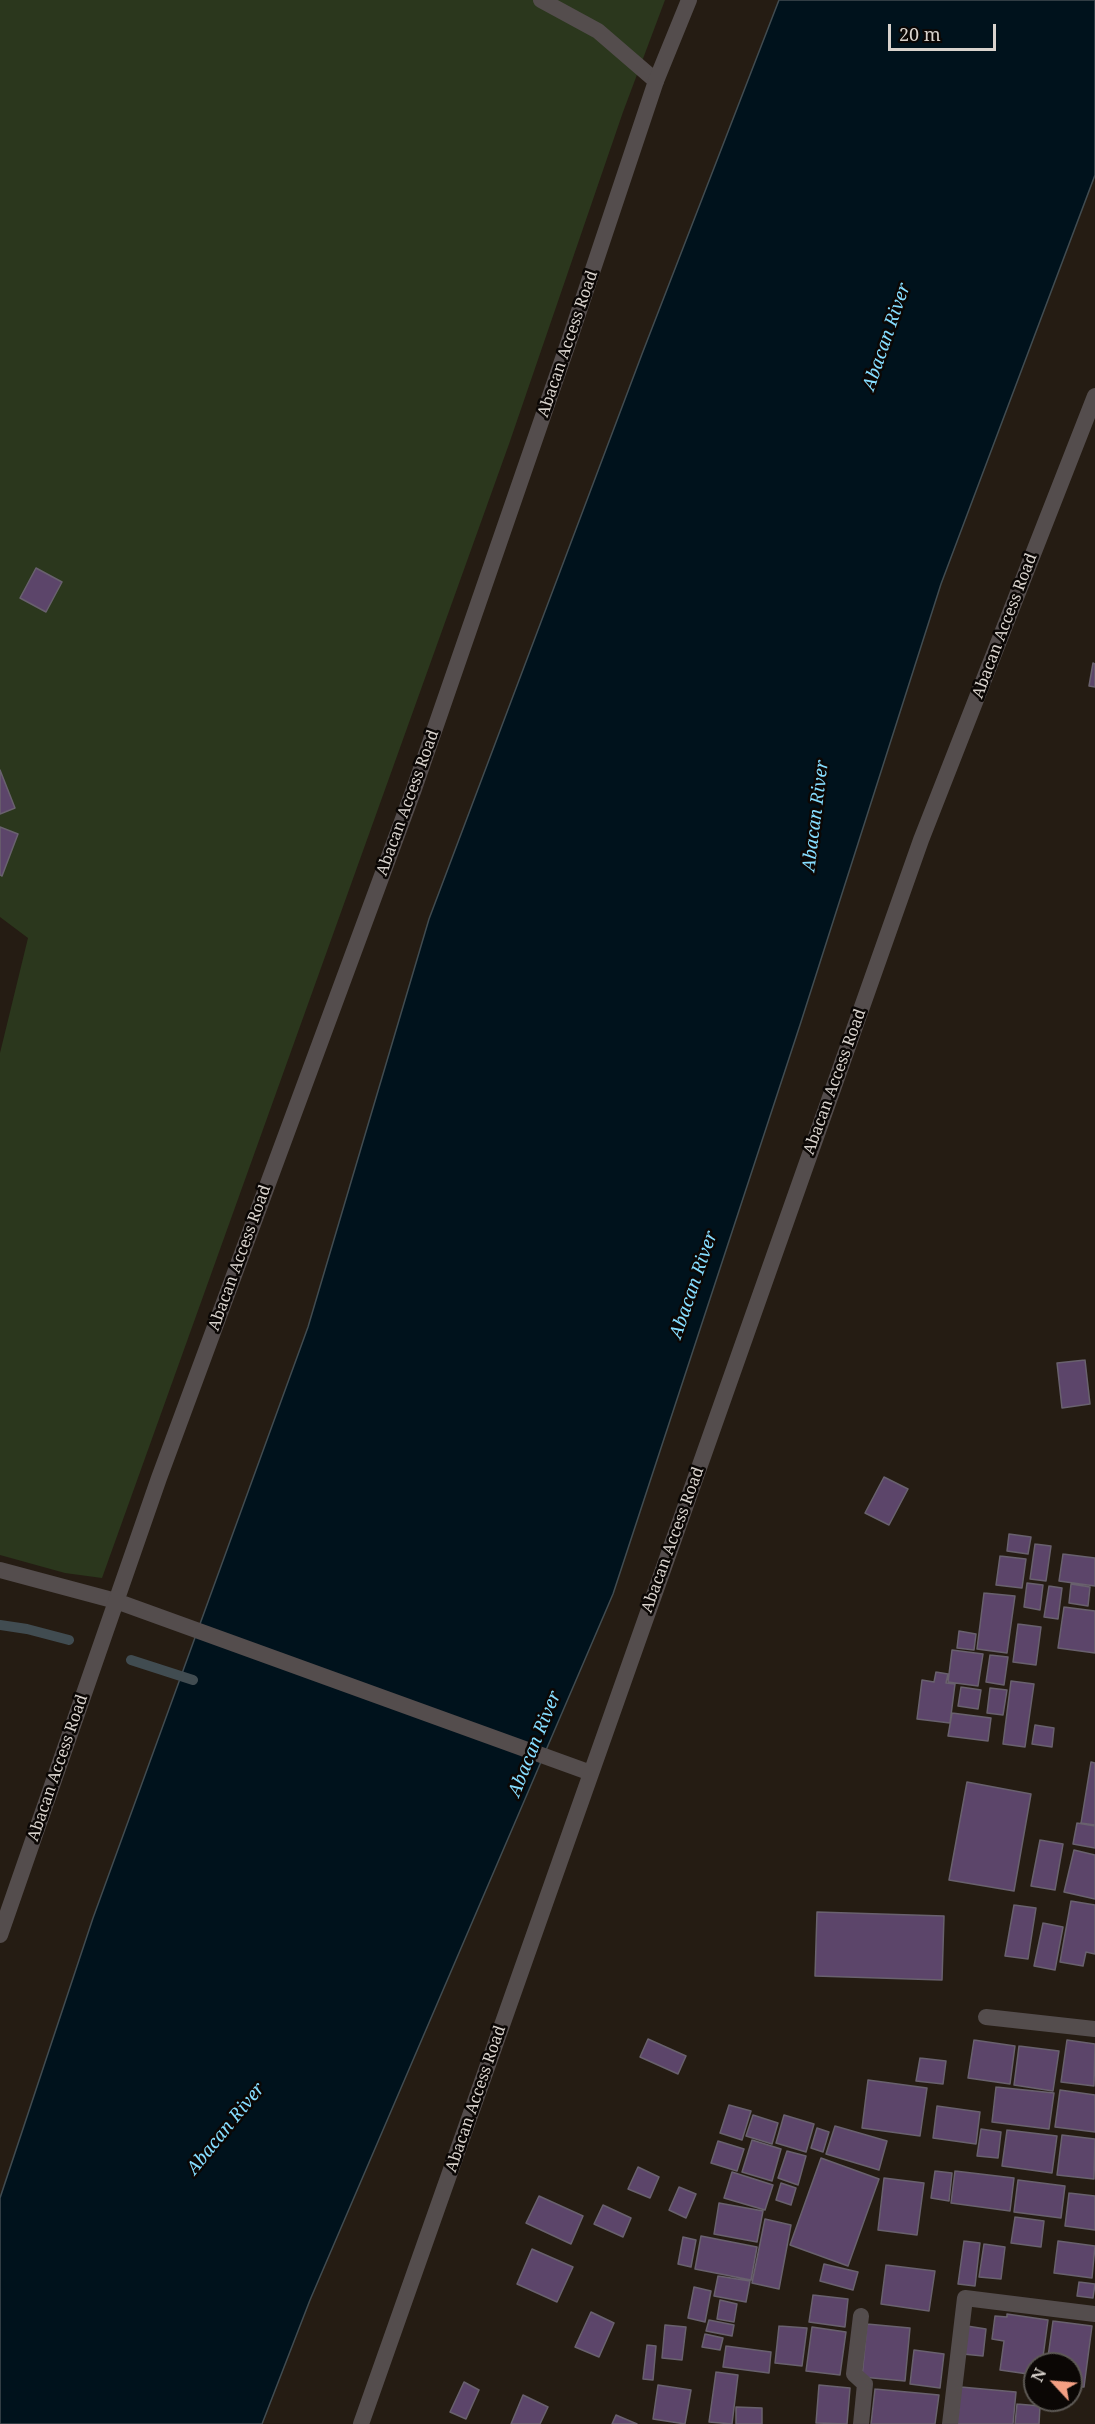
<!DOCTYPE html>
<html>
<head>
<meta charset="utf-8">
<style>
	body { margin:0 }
	#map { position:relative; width:1095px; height:2424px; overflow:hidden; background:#251c13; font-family:"Noto Serif",serif }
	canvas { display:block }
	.north { position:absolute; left:1023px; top:2352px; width:60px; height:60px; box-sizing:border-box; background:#0b0705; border:2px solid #5d5955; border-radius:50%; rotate:296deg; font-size:16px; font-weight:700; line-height:24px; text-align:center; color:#d9d3cd }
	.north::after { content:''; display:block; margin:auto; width:21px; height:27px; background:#f39f83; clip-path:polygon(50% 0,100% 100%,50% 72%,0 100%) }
	.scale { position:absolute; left:888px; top:24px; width:108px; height:27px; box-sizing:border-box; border:3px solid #d9d3cd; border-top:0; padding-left:8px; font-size:18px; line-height:21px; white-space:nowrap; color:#d9d3cd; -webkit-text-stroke:4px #0b0705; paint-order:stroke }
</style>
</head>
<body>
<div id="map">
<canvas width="1095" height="2424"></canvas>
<div class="north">N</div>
<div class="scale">20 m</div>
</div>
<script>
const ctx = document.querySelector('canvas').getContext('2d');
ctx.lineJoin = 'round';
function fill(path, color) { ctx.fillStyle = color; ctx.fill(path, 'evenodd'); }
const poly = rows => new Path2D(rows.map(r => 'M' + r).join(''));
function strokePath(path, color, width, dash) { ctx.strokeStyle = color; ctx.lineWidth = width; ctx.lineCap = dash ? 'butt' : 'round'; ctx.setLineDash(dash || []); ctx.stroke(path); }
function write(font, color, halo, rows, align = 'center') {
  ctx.font = font + ' "Noto Serif",serif'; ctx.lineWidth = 5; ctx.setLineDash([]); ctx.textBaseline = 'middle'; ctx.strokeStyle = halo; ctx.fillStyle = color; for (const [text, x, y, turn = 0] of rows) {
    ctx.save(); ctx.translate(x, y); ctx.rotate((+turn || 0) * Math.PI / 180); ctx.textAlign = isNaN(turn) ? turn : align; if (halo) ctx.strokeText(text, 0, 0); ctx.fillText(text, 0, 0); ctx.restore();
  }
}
fill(poly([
	[0,0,665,0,623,112,509,444,102,1578,65,1573,0,1555,0,1053,28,938,0,917]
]), '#2b371d');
const water = poly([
	[779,0,1095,0,1095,175,941,584,800,1025,613,1594,310,2300,262,2424,0,2424,0,2198,93,1918,308,1327,429,919,642,354,779,0]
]);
fill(water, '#00121c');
strokePath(water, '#414c51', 1.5);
strokePath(poly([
	[0,1625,27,1629,69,1640],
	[131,1660,193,1680]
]), '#414c51', 10);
const building = poly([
	[36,568,62,582,46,612,20,598,36,568],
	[1093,663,1095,664,1095,687,1089,686,1093,663],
	[0,770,15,808,0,814,0,770],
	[0,827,18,834,2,876,0,875,0,827],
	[1085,1360,1090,1404,1062,1408,1057,1363,1085,1360],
	[884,1477,908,1489,889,1525,865,1513,884,1477],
	[1009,1534,1031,1537,1028,1554,1007,1551,1009,1534],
	[1035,1544,1051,1546,1046,1581,1030,1579,1035,1544],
	[1063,1554,1095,1558,1095,1586,1059,1581,1063,1554],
	[1000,1556,1026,1559,1022,1588,996,1585,1000,1556],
	[1027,1583,1043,1585,1040,1610,1024,1607,1027,1583],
	[1071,1584,1090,1587,1088,1606,1069,1603,1071,1584],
	[1049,1586,1062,1588,1058,1619,1044,1617,1049,1586],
	[984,1593,1015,1596,1007,1653,977,1649,984,1593],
	[1064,1607,1095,1611,1095,1653,1058,1648,1064,1607],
	[1018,1624,1041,1627,1036,1665,1013,1662,1018,1624],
	[959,1631,976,1634,974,1650,957,1648,959,1631],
	[952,1650,983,1654,978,1686,948,1682,952,1650],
	[990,1655,1008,1657,1004,1685,986,1682,990,1655],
	[936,1672,948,1674,946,1683,955,1684,950,1723,917,1719,922,1680,934,1682,936,1672],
	[1011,1681,1034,1684,1025,1747,1003,1744,1011,1681],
	[961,1687,981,1690,978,1709,958,1706,961,1687],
	[990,1688,1007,1690,1003,1715,987,1713,990,1688],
	[952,1713,991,1718,988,1741,948,1736,952,1713],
	[1035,1725,1054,1728,1052,1747,1032,1744,1035,1725],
	[1091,1762,1095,1763,1095,1825,1081,1823,1091,1762],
	[967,1782,1031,1794,1014,1891,949,1880,967,1782],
	[1077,1823,1095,1826,1095,1848,1073,1844,1077,1823],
	[1040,1840,1063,1844,1055,1890,1031,1886,1040,1840],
	[1074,1850,1095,1855,1095,1899,1064,1892,1074,1850],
	[1071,1901,1095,1905,1095,1954,1086,1952,1083,1966,1060,1962,1071,1901],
	[1014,1905,1036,1908,1028,1959,1005,1956,1014,1905],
	[817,1912,944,1916,942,1980,815,1976,817,1912],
	[1043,1923,1063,1927,1055,1970,1034,1966,1043,1923],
	[648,2039,686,2056,678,2074,640,2057,648,2039],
	[974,2040,1015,2046,1010,2084,968,2078,974,2040],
	[1067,2040,1095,2044,1094,2086,1061,2082,1067,2040],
	[1019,2046,1059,2051,1053,2091,1014,2085,1019,2046],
	[920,2058,946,2061,943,2084,916,2081,920,2058],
	[868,2080,927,2088,920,2136,862,2128,868,2080],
	[996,2087,1054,2093,1049,2129,992,2122,996,2087],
	[1060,2090,1095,2095,1095,2132,1055,2127,1060,2090],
	[729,2105,751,2111,742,2140,720,2133,729,2105],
	[937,2106,980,2112,976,2144,933,2138,937,2106],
	[753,2115,778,2123,772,2144,746,2136,753,2115],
	[784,2115,814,2124,806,2152,776,2143,784,2115],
	[835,2126,887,2141,879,2170,826,2154,835,2126],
	[817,2128,829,2132,823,2152,811,2148,817,2128],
	[981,2129,1001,2132,998,2158,977,2156,981,2129],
	[1007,2130,1057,2136,1052,2173,1002,2166,1007,2130],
	[1062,2135,1095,2139,1094,2179,1057,2175,1062,2135],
	[752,2140,781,2149,772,2181,742,2172,752,2140],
	[718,2141,744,2149,737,2171,711,2163,718,2141],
	[787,2151,806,2156,798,2185,778,2178,787,2151],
	[821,2158,879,2179,848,2266,790,2245,821,2158],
	[638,2167,659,2177,650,2198,628,2189,638,2167],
	[935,2171,952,2173,949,2201,931,2198,935,2171],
	[955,2171,1014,2178,1010,2211,951,2203,955,2171],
	[732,2172,773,2185,765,2210,724,2198,732,2172],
	[884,2178,924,2183,917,2235,878,2230,884,2178],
	[1018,2180,1065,2186,1061,2218,1014,2212,1018,2180],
	[781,2183,796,2188,791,2205,776,2200,781,2183],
	[679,2187,696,2194,686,2218,669,2210,679,2187],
	[1069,2193,1095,2196,1095,2230,1065,2226,1069,2193],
	[539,2196,583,2216,571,2244,526,2223,539,2196],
	[719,2203,763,2211,757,2242,714,2234,719,2203],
	[603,2205,631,2218,623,2237,594,2224,603,2205],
	[1015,2217,1044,2221,1041,2247,1011,2243,1015,2217],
	[765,2219,791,2225,779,2289,752,2283,765,2219],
	[701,2236,757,2247,751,2280,695,2269,701,2236],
	[683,2237,696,2240,691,2267,678,2264,683,2237],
	[964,2241,980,2243,975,2286,958,2284,964,2241],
	[1058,2241,1095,2246,1092,2278,1054,2273,1058,2241],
	[984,2244,1005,2247,1001,2279,979,2277,984,2244],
	[532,2249,573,2267,557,2302,517,2284,532,2249],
	[824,2264,858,2272,853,2290,820,2281,824,2264],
	[886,2265,935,2271,929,2311,881,2304,886,2265],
	[718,2276,750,2281,746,2302,714,2296,718,2276],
	[1079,2282,1095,2284,1093,2298,1077,2296,1079,2282],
	[694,2287,711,2291,705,2322,688,2318,694,2287],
	[813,2295,848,2299,845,2327,809,2322,813,2295],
	[720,2300,737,2304,734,2322,717,2319,720,2300],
	[591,2312,614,2323,599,2357,575,2347,591,2312],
	[1007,2314,1048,2320,1042,2364,1035,2364,1035,2375,1000,2370,1004,2341,992,2339,995,2316,1007,2317,1007,2314],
	[709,2320,734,2325,732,2336,706,2331,709,2320],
	[1053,2321,1092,2326,1084,2387,1071,2386,1071,2364,1047,2364,1053,2321],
	[867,2324,910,2328,905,2381,862,2377,867,2324],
	[665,2325,686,2327,682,2360,662,2358,665,2325],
	[779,2326,807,2328,802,2366,775,2363,779,2326],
	[967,2326,986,2329,983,2356,963,2354,967,2326],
	[812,2327,846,2332,840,2375,806,2371,812,2327],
	[705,2334,723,2338,720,2350,702,2347,705,2334],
	[647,2345,656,2346,653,2380,643,2379,647,2345],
	[726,2346,771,2352,769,2373,723,2367,726,2346],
	[914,2350,944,2354,940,2388,910,2384,914,2350],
	[716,2372,738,2375,732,2424,709,2422,716,2372],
	[464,2382,479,2390,466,2419,450,2412,464,2382],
	[658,2385,691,2390,685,2424,653,2419,658,2385],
	[819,2385,850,2388,847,2424,816,2423,819,2385],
	[961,2387,1016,2392,1013,2424,957,2424,961,2387],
	[875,2389,939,2395,935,2424,871,2424,875,2389],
	[523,2395,548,2407,540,2424,511,2424,523,2395],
	[1017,2404,1040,2406,1039,2424,1015,2424,1017,2404],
	[736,2407,762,2408,762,2424,736,2424,736,2407],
	[616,2415,637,2424,612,2424,616,2415]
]);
fill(building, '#5c456a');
strokePath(building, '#69616e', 1.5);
strokePath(poly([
	[541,0,598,31,656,81]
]), '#544d4d', 16);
strokePath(poly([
	[0,1570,116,1601],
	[986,2017,1095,2029],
	[861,2424,865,2384,854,2374,861,2316],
	[950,2424,965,2298,1095,2314]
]), '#544d4d', 16);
strokePath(poly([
	[116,1601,591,1773],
	[0,1935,159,1478,414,789,570,338,656,81,689,0],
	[361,2424,921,840,1095,396]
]), '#544d4d', 16);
write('16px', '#d9d3cd', '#0b0705', [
	["Abacan Access Road",568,344,-71],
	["Abacan Access Road",1005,626,-69],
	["Abacan Access Road",408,803,-70],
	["Abacan Access Road",835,1082,-70],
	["Abacan Access Road",240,1258,-70],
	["Abacan Access Road",673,1540,-70],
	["Abacan Access Road",58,1768,-71],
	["Abacan Access Road",476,2099,-71]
]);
write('italic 18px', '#86ddff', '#0b0705', [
	["Abacan River",887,337,-71],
	["Abacan River",816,816,-83],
	["Abacan River",694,1285,-71],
	["Abacan River",535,1744,-68],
	["Abacan River",226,2129,-51]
]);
</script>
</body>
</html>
